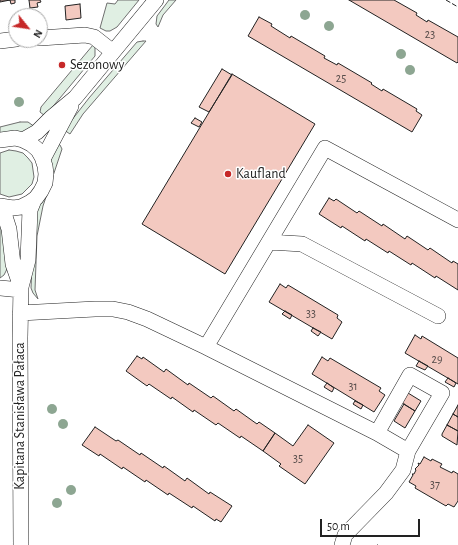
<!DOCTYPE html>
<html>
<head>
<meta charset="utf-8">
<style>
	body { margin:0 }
	#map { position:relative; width:458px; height:545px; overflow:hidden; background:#fff; font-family:"Alegreya Sans",sans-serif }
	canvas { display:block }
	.north { position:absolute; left:8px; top:8px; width:40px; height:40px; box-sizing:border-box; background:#fff; border:1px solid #a7a7a7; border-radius:50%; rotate:120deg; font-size:11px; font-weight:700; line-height:16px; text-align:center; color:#222 }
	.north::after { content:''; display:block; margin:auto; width:14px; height:18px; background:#c62828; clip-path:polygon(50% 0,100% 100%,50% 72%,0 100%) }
	.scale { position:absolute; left:320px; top:519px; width:100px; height:18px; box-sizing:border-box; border:2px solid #222; border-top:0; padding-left:5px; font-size:12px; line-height:14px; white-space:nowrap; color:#222; -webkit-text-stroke:3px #fff; paint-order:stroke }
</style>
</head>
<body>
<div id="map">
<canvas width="458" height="545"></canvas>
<div class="north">N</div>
<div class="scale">50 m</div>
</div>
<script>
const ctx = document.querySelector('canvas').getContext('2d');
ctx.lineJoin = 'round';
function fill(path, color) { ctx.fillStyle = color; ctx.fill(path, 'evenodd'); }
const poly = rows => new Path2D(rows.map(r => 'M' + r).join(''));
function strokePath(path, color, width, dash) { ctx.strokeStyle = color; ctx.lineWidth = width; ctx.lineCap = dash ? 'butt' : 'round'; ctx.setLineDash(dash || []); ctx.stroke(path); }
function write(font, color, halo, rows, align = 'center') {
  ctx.font = font + ' "Alegreya Sans",sans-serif'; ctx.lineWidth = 3; ctx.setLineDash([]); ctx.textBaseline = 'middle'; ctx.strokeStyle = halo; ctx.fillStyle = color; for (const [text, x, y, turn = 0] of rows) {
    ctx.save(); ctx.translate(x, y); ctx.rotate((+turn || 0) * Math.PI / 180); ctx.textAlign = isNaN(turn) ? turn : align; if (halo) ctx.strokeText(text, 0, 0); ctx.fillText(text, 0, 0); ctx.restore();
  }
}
const green = poly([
	[118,0,139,0,117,27,110,31,106,31,100,28,107,3,115,4,118,0],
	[169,0,176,0,163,15,158,27,156,24,157,16,169,0],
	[143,41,146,41,83,114,70,134,64,130,89,98,137,42,143,41],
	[93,45,95,47,95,56,45,116,40,112,41,107,93,45],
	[20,122,28,122,35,127,23,133,0,135,0,127,20,122],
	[56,142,60,145,62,149,43,206,37,236,35,290,38,299,33,293,31,288,34,217,56,142],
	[9,150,16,151,23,153,28,158,32,163,34,177,32,184,22,194,9,197,0,194,0,153,9,150],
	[0,218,8,267,4,275,0,278,0,218]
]);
fill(green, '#e0efe3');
strokePath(green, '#6f6f6f', 1);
const building = poly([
	[0,0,15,0,15,3,11,4,10,0,0,2,0,0],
	[29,0,40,0,41,2,37,3,38,7,30,8,29,0],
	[349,0,394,0,417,13,416,15,427,22,428,20,458,37,458,62,457,63,349,0],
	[80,4,81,18,66,20,65,6,80,4],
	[259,17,272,24,271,26,290,38,291,36,325,56,324,58,337,65,338,63,372,83,371,84,382,91,383,89,417,109,416,111,422,115,412,132,248,36,259,17],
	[222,69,232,75,209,112,199,107,222,69],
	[232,74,315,124,225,274,142,224,232,74],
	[195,118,202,122,199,127,191,123,195,118],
	[329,198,334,201,336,199,357,213,359,211,382,226,383,224,405,239,407,236,428,250,430,248,452,263,453,261,458,264,458,290,436,276,435,278,412,263,411,265,389,251,388,253,366,239,365,241,342,226,341,228,319,214,329,198],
	[280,284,286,288,288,285,338,315,337,318,342,322,332,339,269,302,280,284],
	[285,311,292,315,290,319,282,314,285,311],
	[313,328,321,332,318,336,311,331,313,328],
	[415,335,421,339,422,336,458,358,458,384,405,353,415,335],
	[137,356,142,359,143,357,164,372,166,369,188,385,189,383,211,398,213,396,234,411,236,409,257,424,259,422,275,433,263,451,241,436,240,438,218,423,216,425,194,410,193,412,172,397,171,399,149,384,147,386,126,371,137,356],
	[322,357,328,361,330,358,381,388,379,391,385,395,374,412,312,374,322,357],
	[419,361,428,366,425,370,416,366,419,361],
	[448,378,456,383,454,387,445,382,448,378],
	[327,383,334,388,332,392,324,387,327,383],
	[408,393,421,401,415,411,402,403,408,393],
	[355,401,363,405,361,409,353,404,355,401],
	[404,404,415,411,405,428,394,421,404,404],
	[458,405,458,417,453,414,458,405],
	[453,414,458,417,458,431,447,425,453,414],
	[308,425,334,443,305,484,279,466,281,464,263,451,275,433,293,446,308,425],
	[447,425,458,431,457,445,442,436,442,434,447,425],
	[95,427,116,441,118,440,140,455,141,453,163,468,164,466,185,481,187,478,209,494,210,492,232,506,221,522,216,519,215,521,193,506,192,508,169,493,168,495,146,480,145,482,123,467,122,469,100,454,99,456,82,445,95,427],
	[424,457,431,461,432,459,442,464,440,467,452,473,453,471,458,474,458,501,454,507,448,504,446,506,415,488,416,486,409,482,413,475,412,474,414,474,416,470,415,469,419,465,418,463,420,464,424,457]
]);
fill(building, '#f3c9c0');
strokePath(building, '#222', 1);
const minor = poly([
	[40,38,85,35,94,37,113,52],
	[0,41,16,39],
	[0,140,15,138,23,140,31,144,38,150,42,157,45,166,46,174,45,183,41,191,36,198,29,203,21,207,13,208,0,206],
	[23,140,37,132,51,118,75,98,156,0],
	[43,159,71,106],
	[2,207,9,229,13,264,21,287],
	[269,242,302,244,438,316],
	[0,288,21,290],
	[20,313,95,309,113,309,128,312,147,319,206,347,325,148,458,220],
	[206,347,377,433,408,451],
	[21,545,20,338,21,287,28,260,30,210,34,200],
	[342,545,345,535,386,493,403,470,408,451,442,393,410,375,377,433]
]);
strokePath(minor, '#222', 16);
strokePath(minor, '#fff', 15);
strokePath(poly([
	[446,0,458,7],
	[377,545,378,545]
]), '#222', 1, [5, 2]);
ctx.fillStyle = '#8da692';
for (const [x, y] of [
	[305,15],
	[329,26],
	[401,54],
	[410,70],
	[19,102],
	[52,409],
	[63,424],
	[71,490],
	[57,503]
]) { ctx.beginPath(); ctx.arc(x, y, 5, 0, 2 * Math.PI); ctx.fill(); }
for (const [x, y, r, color] of [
	[62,65,4,"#c62828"],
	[228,174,4,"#c62828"]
]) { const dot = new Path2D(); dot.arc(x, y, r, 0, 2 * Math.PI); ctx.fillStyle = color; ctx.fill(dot); strokePath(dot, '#fff', 1.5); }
write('12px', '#564c4a', null, [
	["23",430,34],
	["25",341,78],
	["33",311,313],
	["29",437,359],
	["31",353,386],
	["35",298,458],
	["37",435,484]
]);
write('14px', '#222', '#fff', [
	["Sezonowy",70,65],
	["Kaufland",236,174]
], 'left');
write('14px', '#222', '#fff', [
	["Kapitana Stanisława Pałaca",20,416,-90]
]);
</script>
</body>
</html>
